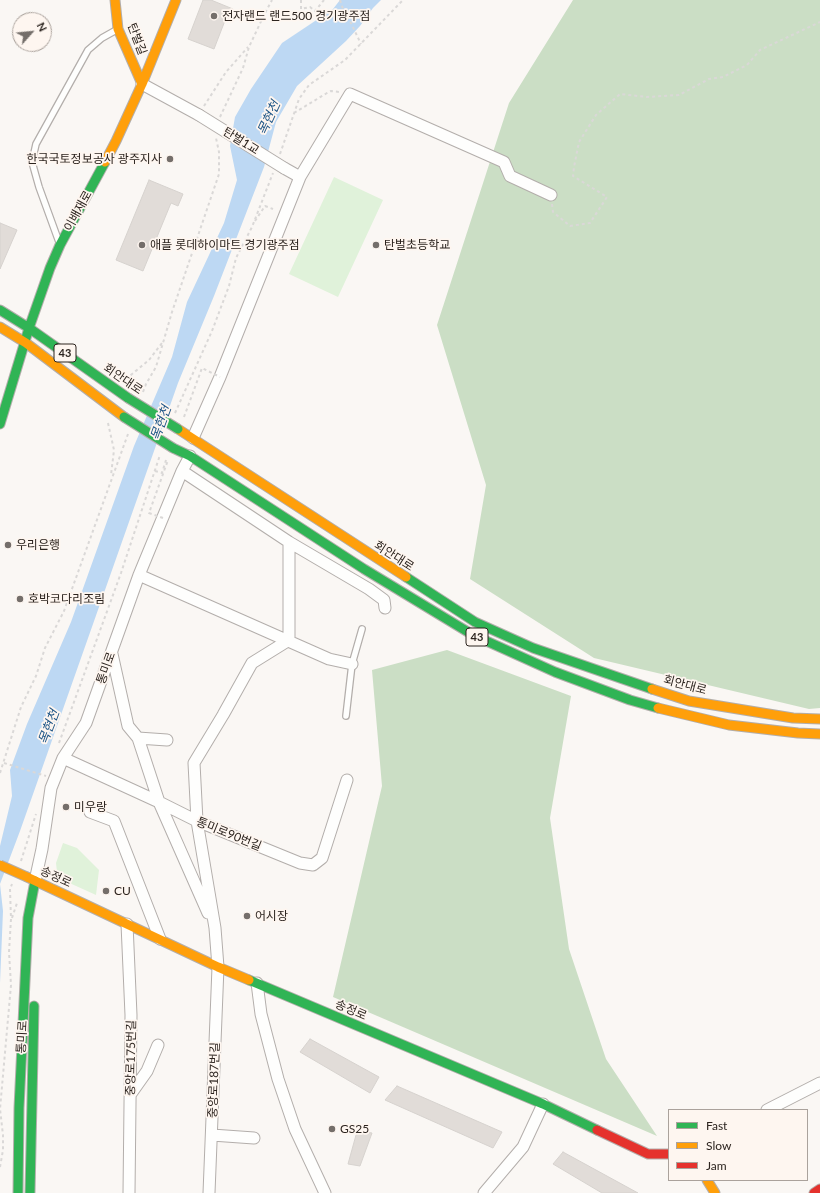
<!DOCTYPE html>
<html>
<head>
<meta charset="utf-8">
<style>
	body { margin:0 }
	#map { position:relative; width:820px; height:1193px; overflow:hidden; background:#faf7f4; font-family:Lato,sans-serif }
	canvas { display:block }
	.legend { position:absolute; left:668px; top:1109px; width:140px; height:72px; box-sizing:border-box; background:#fef6f0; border:1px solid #aaa29c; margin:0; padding:5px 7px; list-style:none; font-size:12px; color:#2c241f }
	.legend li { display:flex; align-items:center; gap:8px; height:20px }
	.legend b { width:20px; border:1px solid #aaa29c }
	.north { position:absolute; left:12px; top:12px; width:40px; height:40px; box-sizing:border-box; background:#fef6f0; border:1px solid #aaa29c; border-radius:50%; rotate:63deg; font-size:11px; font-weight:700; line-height:16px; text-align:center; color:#2c241f }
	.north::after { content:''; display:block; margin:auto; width:14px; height:18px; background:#746e6a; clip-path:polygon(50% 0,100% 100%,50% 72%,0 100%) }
</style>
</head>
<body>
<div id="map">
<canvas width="820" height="1193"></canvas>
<ul class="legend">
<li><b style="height:5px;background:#30b455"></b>Fast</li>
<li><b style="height:5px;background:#ff9f0a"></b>Slow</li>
<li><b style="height:5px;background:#e5322d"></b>Jam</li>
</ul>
<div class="north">N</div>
</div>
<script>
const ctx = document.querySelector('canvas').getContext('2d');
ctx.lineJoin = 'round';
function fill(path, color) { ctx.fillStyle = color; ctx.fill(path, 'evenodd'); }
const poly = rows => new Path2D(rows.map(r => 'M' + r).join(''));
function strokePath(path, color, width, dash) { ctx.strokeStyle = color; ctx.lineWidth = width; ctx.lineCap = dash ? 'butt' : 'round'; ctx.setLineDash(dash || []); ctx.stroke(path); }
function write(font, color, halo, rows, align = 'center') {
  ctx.font = font + ' Lato,"Noto Sans KR",sans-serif'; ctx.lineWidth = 3.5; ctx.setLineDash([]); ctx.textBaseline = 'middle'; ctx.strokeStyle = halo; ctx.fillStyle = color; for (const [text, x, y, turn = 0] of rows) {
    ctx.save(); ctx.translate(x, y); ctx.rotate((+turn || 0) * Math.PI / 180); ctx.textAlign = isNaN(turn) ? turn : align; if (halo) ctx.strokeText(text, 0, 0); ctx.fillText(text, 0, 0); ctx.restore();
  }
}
fill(poly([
	[334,177,383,200,338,297,289,274],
	[63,843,77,848,99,870,96,895,65,881,57,872,56,863]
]), '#e0f2da');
fill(poly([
	[573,0,820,0,820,708,809,709,594,658,470,579,486,485,437,325,509,103],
	[447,650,571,696,550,818,569,949,606,1059,657,1136,333,997,382,786,372,670]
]), '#cbdec5');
fill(poly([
	[340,0,381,0,373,8,360,26,346,41,297,86,276,122,264,167,214,296,178,383,20,831,0,884,0,846,12,796,10,770,27,724,71,622,134,446,172,357,187,302,224,223,237,180,230,146,235,117,251,89,282,43,333,9],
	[0,884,3,911,0,983]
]), '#bdd8f3');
const building = poly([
	[203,0,211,0,233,9,229,20,226,18,214,49,188,39,203,0],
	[149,180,183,194,178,206,171,203,143,271,116,260,149,180],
	[0,223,17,230,0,269,0,223],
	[310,1039,379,1077,370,1093,300,1052,310,1039],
	[397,1086,502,1132,493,1148,385,1100,397,1086],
	[360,1131,372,1133,360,1166,348,1164,356,1135,360,1131],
	[563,1152,638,1193,602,1193,553,1164,563,1152]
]);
fill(building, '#e1dcd8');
strokePath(building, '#d6d2ce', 1);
const lane = poly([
	[59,242,39,187,32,162,36,144,88,50,102,38,118,29],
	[346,716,352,664,362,629]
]);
const street = poly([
	[142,84,199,115],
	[300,177,350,94,504,162,510,176,551,195],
	[193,438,220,377,300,177,284,168],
	[182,471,289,542,369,589,384,600,385,608],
	[139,575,329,659,352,664],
	[112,654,128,726,138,738,159,802,208,913],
	[138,738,167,740],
	[63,758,159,802,197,821,300,863,313,865,322,858,347,780],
	[90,812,114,821,160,939],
	[35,881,42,849,51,788,63,758,86,723,139,575,182,471,190,456],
	[127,924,131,1015,129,1193],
	[257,983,261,1014,278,1079,295,1129,325,1193],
	[130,1095,147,1071,158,1045],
	[767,1110,820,1083],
	[212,1135,254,1138],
	[209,1193,218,967,215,928,197,821,194,763,223,715,252,663,289,640,289,542],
	[484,1193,523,1147,543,1104]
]);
const fast = poly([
	[0,310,29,328,128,398],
	[0,424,29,328,50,268,60,245,105,162],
	[173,448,190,456,364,569,473,635,555,672,630,700,658,708],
	[406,577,475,622,533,648,652,689],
	[249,980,543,1104,597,1130],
	[18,1193,19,1108,28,918,35,881],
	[30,1193,34,1006]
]);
const slow = poly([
	[115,0,118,29,142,84],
	[105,162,116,141,142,84,176,0],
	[0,327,26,343,124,417],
	[178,429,406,577],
	[652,689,689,701,793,718,820,719],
	[658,708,729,725,798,733,820,734],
	[27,877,218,967,249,980],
	[707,1180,715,1193]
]);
const jam = poly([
	[597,1130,648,1154,669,1154],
	[814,1193,820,1189]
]);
strokePath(lane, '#b3aeab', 8);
strokePath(street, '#b3aeab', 13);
strokePath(fast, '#b3aeab', 11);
strokePath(slow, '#b3aeab', 11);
strokePath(jam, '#b3aeab', 11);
strokePath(poly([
	[301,0,301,9,310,7,315,11,324,0],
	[340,0,344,12,350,21,361,44],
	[204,106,226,72,248,47],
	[294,113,327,93,331,91,339,92],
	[220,117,243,68,249,47,264,15,272,0],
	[280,154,299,99,309,85,345,60,403,0],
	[552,204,553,212,570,226,590,223,607,197,573,176,574,167,579,142,596,115,620,94,647,97,679,95,709,79,723,77,747,65,760,50,820,22],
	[255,221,265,206,273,209],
	[126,379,149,360,162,343],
	[143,392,146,384,156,367,172,312,219,174,219,152,216,138],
	[175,413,212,331,229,286,236,258,252,227,273,173],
	[108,423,114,450,111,475],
	[155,471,162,473,166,460],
	[59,743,121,573,160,455],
	[4,763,46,776],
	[0,773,21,707,36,676,45,648,64,611,128,434],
	[21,861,36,814],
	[12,918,17,903],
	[0,1167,3,1150,3,1135,0,1109,11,985,9,952,11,919,10,889,12,884]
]), '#dad8d7', 2, [3, 3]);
strokePath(lane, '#fefefd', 5.5);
strokePath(street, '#fefefd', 11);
strokePath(fast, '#30b455', 9);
strokePath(slow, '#ff9f0a', 9);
strokePath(jam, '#e5322d', 9);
const streetBridge = poly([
	[199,115,284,168]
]);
const fastBridge = poly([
	[128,398,178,429],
	[124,417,173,448]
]);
const slowBridge = poly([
	[0,865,27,877]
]);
strokePath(streetBridge, '#b3aeab', 13, []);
strokePath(fastBridge, '#b3aeab', 11, []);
strokePath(slowBridge, '#b3aeab', 11, []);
strokePath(poly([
	[184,417,202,368,220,377],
	[163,518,149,513,168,460]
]), '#dad8d7', 2, [3, 3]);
strokePath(streetBridge, '#fefefd', 11);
strokePath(fastBridge, '#30b455', 9);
strokePath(slowBridge, '#ff9f0a', 9);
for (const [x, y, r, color] of [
	[214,16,4,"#746e6a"],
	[170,159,4,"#746e6a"],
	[142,245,4,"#746e6a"],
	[376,245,4,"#746e6a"],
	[8,545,4,"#746e6a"],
	[20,599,4,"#746e6a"],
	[66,807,4,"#746e6a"],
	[106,891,4,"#746e6a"],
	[247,916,4,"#746e6a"],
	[332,1129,4,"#746e6a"]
]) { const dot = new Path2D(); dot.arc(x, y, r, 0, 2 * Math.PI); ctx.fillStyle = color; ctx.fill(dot); strokePath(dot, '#fef6f0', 1.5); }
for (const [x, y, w] of [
	[65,353,22],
	[477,637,22]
]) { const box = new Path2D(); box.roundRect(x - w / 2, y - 9, w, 18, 3); ctx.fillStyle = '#fef6f0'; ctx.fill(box); strokePath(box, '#2c241f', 1); }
write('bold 11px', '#2c241f', null, [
	["43",65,353],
	["43",477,637]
]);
write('12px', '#2c241f', '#fef6f0', [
	["전자랜드 랜드500 경기광주점",222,16],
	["한국국토정보공사 광주지사",162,159,"right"],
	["애플 롯데하이마트 경기광주점",150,245],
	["탄벌초등학교",384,245],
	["우리은행",16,545],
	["호박코다리조림",28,599],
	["미우랑",74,807],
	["CU",114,891],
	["어시장",255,916],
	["GS25",340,1129]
], 'left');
write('12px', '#2c241f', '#fef6f0', [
	["탄벌길",137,39,69],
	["탄벌1교",241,141,32],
	["이배재로",78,211,-61],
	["회안대로",123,379,34],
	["회안대로",394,556,33],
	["통미로",106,668,-70],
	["회안대로",685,685,15],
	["통미로90번길",229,834,22],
	["송정로",56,877,25],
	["송정로",351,1010,23],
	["통미로",22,1037,-87],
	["중앙로175번길",131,1058,-89],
	["중앙로187번길",214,1080,-88]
]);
write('italic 13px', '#1b5385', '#fef6f0', [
	["목현천",269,118,-65],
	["목현천",161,423,-70],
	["목현천",49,727,-69]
]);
</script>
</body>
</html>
